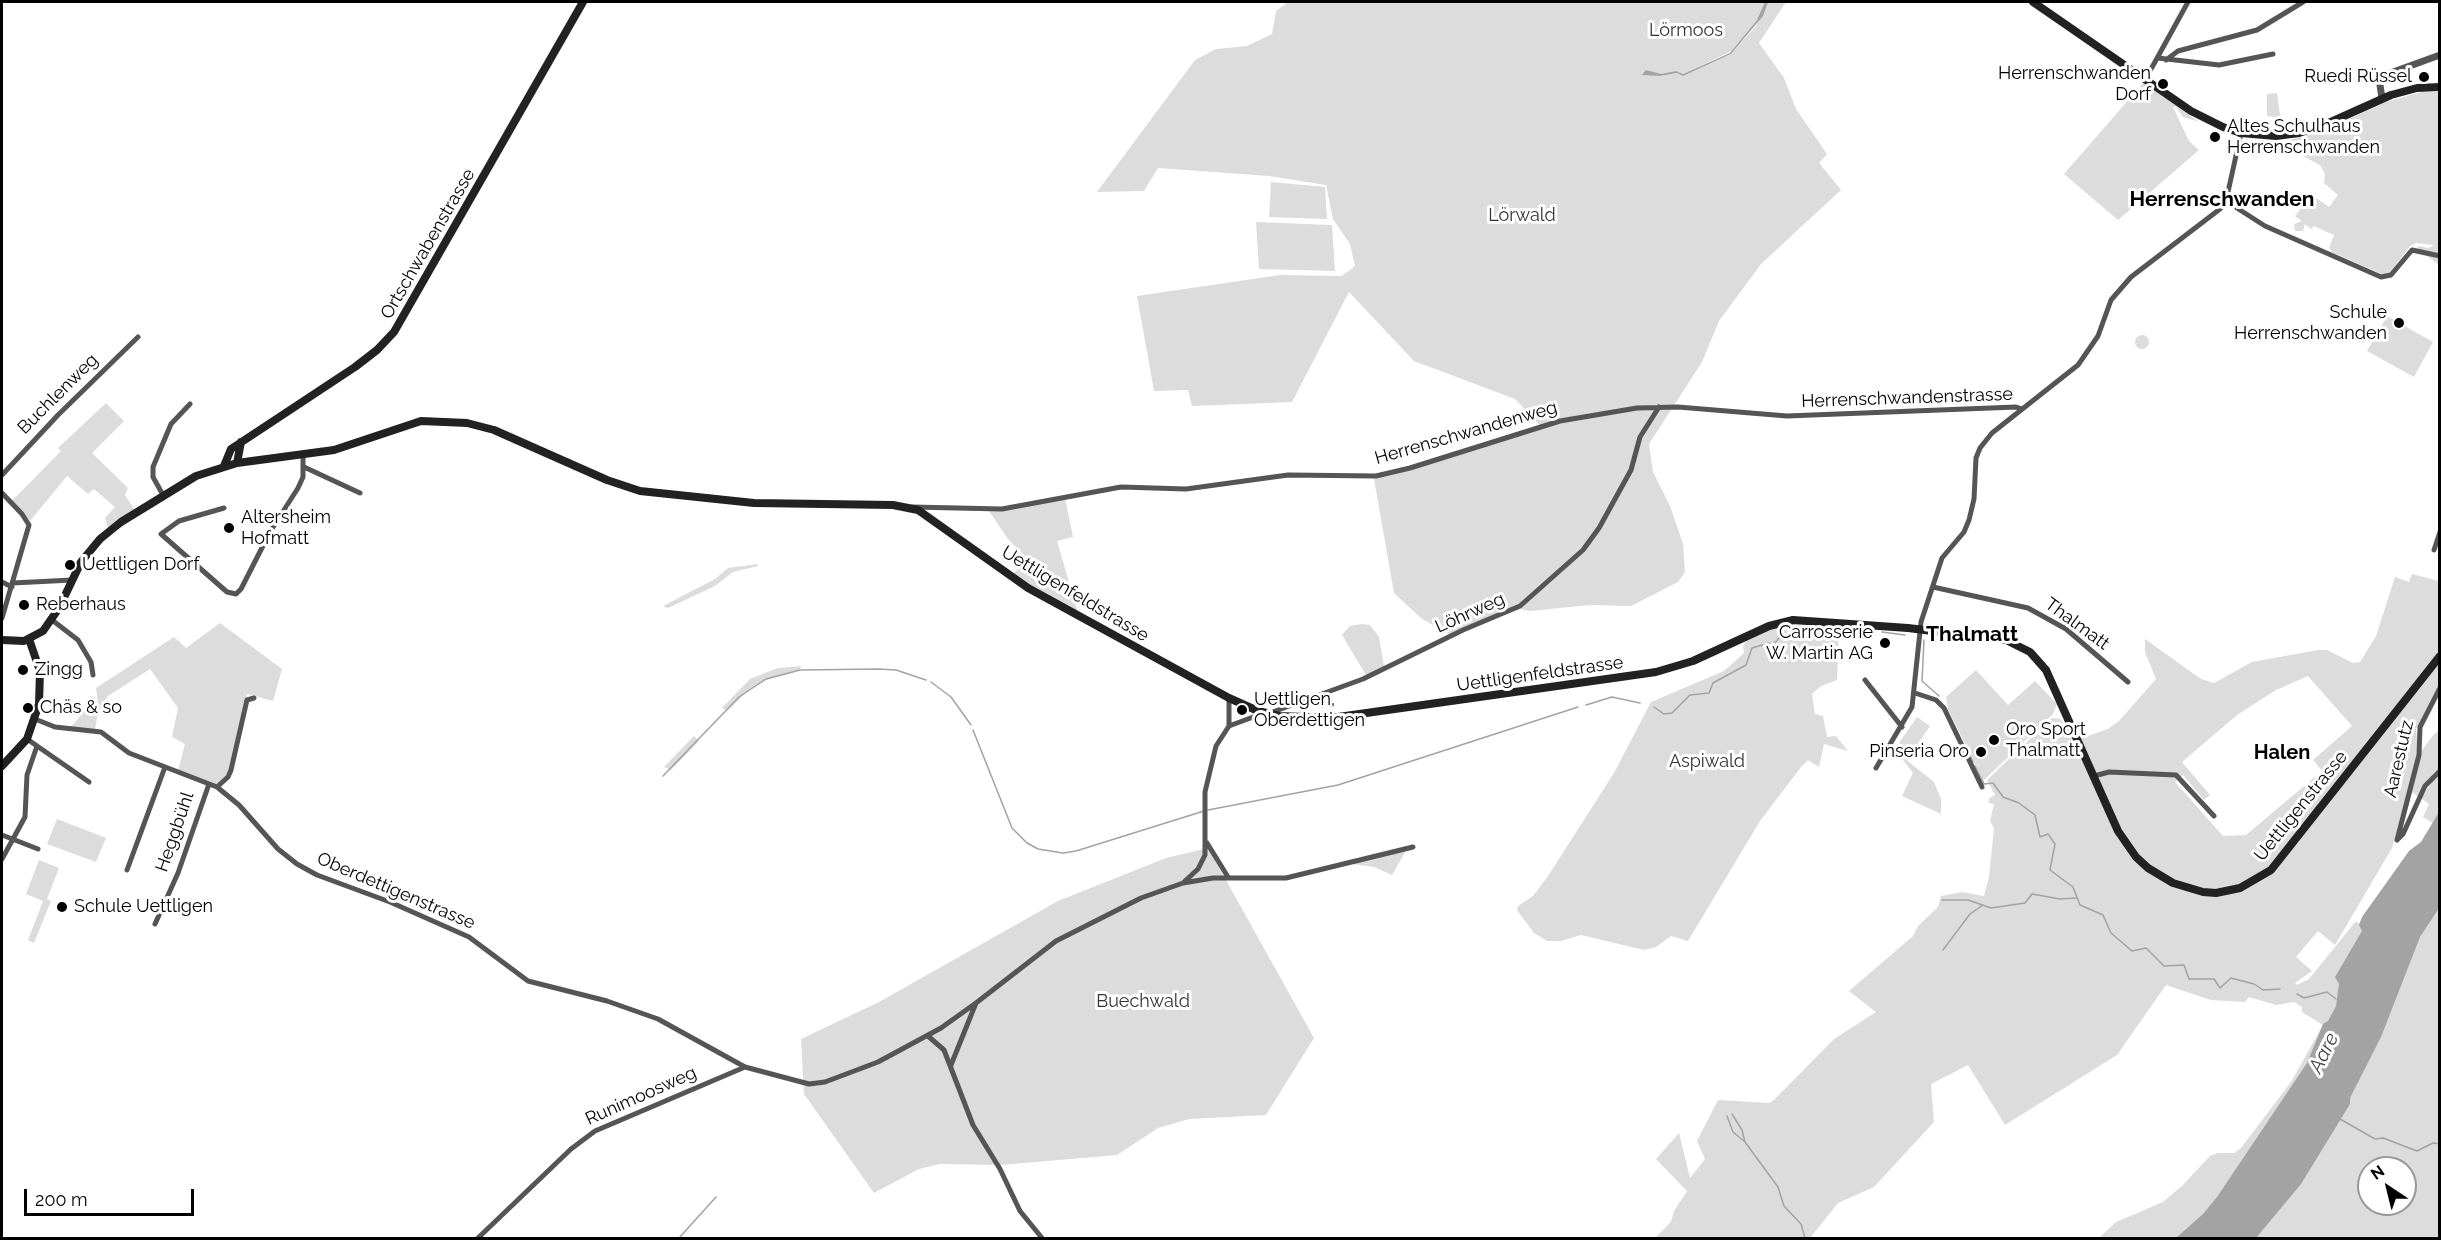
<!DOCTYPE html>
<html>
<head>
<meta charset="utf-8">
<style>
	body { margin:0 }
	#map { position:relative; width:2441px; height:1240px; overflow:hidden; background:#fff; font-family:Raleway,sans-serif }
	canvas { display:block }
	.frame { position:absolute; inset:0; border:3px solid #000; pointer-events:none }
	.north { position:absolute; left:2357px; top:1156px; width:60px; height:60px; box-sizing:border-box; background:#fff; border:2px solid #999; border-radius:50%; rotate:325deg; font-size:16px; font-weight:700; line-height:24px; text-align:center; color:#000 }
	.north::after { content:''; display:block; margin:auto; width:21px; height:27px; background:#000; clip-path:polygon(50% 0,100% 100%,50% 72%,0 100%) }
	.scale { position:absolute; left:24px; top:1189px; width:170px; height:27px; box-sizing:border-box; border:3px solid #000; border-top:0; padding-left:8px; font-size:18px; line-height:21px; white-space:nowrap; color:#000; -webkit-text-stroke:4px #fff; paint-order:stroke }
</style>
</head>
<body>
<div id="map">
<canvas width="2441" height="1240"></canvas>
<div class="frame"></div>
<div class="north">N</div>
<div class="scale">200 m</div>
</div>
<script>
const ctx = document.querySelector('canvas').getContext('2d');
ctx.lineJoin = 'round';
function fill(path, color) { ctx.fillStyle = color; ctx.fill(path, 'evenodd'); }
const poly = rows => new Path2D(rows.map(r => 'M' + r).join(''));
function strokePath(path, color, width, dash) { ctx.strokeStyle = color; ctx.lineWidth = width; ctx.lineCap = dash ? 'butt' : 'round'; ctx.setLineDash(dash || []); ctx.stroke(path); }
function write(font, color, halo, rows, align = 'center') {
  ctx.font = font + ' Raleway,sans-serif'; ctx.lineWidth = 6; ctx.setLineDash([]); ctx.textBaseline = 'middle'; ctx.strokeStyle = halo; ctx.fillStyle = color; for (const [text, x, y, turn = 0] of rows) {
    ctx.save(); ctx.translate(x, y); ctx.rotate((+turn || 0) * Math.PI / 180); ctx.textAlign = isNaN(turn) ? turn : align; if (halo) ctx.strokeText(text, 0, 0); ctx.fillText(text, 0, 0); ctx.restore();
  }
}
fill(poly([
	[1288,2,1766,2,1757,20,1732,51,1683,74,1676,71,1661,75,1646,70,1646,74,1659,76,1677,73,1683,76,1731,54,1756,26,1768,2,1786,2,1759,43,1784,78,1796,109,1827,154,1819,163,1841,190,1761,264,1719,321,1702,362,1649,444,1653,472,1670,506,1683,544,1685,572,1678,582,1631,606,1590,605,1530,611,1520,609,1451,635,1422,619,1394,593,1374,479,1543,429,1515,399,1414,361,1349,292,1292,402,1192,406,1188,390,1154,391,1137,296,1280,275,1342,276,1355,266,1350,244,1333,219,1326,185,1269,176,1158,168,1144,191,1097,192,1195,60,1216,49,1247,46,1272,34,1276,11],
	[2144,82,2199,122,2183,117,2176,107,2173,107,2189,141,2199,150,2118,220,2064,174],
	[2422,92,2439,92,2439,265,2417,249,2418,246,2429,248,2434,245,2416,243,2410,246,2390,273,2384,275,2332,252,2329,248,2334,235,2314,226,2311,229,2305,224,2303,231,2295,231,2294,224,2302,221,2295,216,2312,195,2329,207,2338,195,2324,183,2325,174,2320,165,2292,150,2289,140,2323,131,2386,102],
	[2277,93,2282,131,2263,132,2263,130,2273,130,2274,117,2267,116,2267,94],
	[1271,182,1325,187,1327,219,1269,217],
	[1256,222,1332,225,1335,271,1259,269],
	[2387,316,2433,342,2414,377,2367,351],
	'2135 342a7 7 0 1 1 14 0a7 7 0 1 1-14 0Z',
	[106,403,124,421,92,453,128,488,125,495,136,512,109,531,105,518,115,507,94,489,88,494,67,476,30,521,11,502,61,451,58,448],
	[1065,498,1073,537,1057,541,1078,613,1012,575,1028,559,1008,539,989,511],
	[757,564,758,566,733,572,715,586,668,608,663,606,715,579,728,568],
	[2412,574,2439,581,2439,685,2416,729,2418,753,2392,848,2335,945,2318,931,2296,957,2312,971,2295,983,2297,985,2309,979,2356,921,2359,924,2409,851,2421,842,2433,823,2423,817,2429,804,2421,798,2439,773,2439,1238,2099,1238,2116,1222,2163,1202,2183,1185,2210,1156,2218,1153,2234,1153,2241,1148,2291,1082,2323,1025,2302,1012,2302,1007,2294,1002,2276,1005,2249,997,2245,1002,2211,1000,2166,985,2117,1055,2005,1125,1968,1065,1931,1084,1934,1122,1874,1187,1838,1203,1810,1238,1655,1238,1671,1222,1674,1211,1687,1191,1656,1159,1679,1133,1690,1178,1705,1159,1697,1141,1718,1100,1770,1103,1775,1099,1834,1039,1876,1012,1849,991,1913,936,1918,926,1938,907,1941,896,1962,892,1984,896,1989,877,1994,828,1990,821,1994,804,1989,803,1989,798,1995,795,1987,780,2052,718,2061,719,2073,741,2108,729,2119,721,2156,679,2145,652,2145,639,2201,679,2214,683,2252,662,2318,650,2327,650,2353,663,2360,662,2376,636,2395,577,2409,582],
	[2308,676,2352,726,2313,760,2322,771,2246,835,2223,836,2175,782,2183,775,2204,800,2210,795,2182,762,2237,715,2276,690],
	[2369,1168,2405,1168,2405,1204,2369,1204],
	[220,623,282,669,273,701,247,694,233,759,227,776,215,786,178,771,185,744,172,737,178,708,150,669,108,696,98,712,95,730,71,727,86,709,98,704,96,688,174,637,186,648],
	[1362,624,1370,625,1379,637,1384,667,1366,675,1342,635,1350,626],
	[1790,624,1839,627,1837,680,1821,686,1812,694,1815,714,1823,716,1827,737,1836,736,1848,751,1824,744,1819,767,1808,760,1801,767,1760,821,1688,941,1671,936,1656,947,1644,950,1581,935,1561,941,1547,941,1534,933,1517,910,1518,906,1533,896,1548,876,1614,773,1651,702,1724,671,1744,653,1743,646,1746,641,1770,628],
	[801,666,800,670,766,680,748,691,727,711,722,708,750,679,778,668],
	[1976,670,2008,705,2035,681,2057,704,2053,714,1983,781,1948,709,1946,697],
	[1917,717,1930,726,1912,752,1899,743],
	[2439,731,2439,769,2419,797,2410,791,2422,750,2434,734],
	[694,736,699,741,671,770,664,767],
	[1894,745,1904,758,1934,782,1941,799,1941,814,1902,796,1913,773,1893,747],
	[57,819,106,838,96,862,47,844],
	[1208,848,1314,1038,1266,1115,1189,1119,1158,1128,1117,1155,1001,1165,940,1164,919,1169,874,1193,804,1094,801,1039,879,1002,1058,901,1166,858],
	[1407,849,1392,875,1374,867,1352,864],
	[39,860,59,868,47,899,51,901,34,943,28,940,43,901,26,894]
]), '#dcdcdc');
fill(poly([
	[1765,2,1768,2,1763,16,1731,54,1683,76,1677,73,1660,76,1642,75,1646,70,1661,74,1676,71,1683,74,1730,53,1757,20],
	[1815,628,1825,629,1832,633,1824,639,1808,636,1804,632],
	[2439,812,2439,908,2420,937,2381,1037,2350,1098,2350,1104,2301,1184,2256,1238,2176,1238,2203,1214,2217,1197,2307,1063,2323,1024,2328,1021,2336,1006,2339,984,2335,977,2362,931,2359,925,2362,917,2409,851,2421,842]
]), '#a3a3a3');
strokePath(poly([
	[1830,632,1871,631],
	[1882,632,1905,635],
	[1924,640,1922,681,1939,696],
	[931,682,951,697,971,725],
	[1586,705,1612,697,1640,703],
	[1654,707,1664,714,1672,713,1690,695,1709,693,1713,683,1746,665,1752,648,1769,643,1773,645,1779,638,1805,632],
	[973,730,1012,828,1027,843,1038,849,1063,853,1076,851,1204,811],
	[1966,747,1973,762],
	[1975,766,1984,784,1993,783,2003,797,2019,803,2035,815,2040,837,2048,834,2055,844,2050,870,2073,887,2080,905,2103,915,2111,933,2132,951,2146,948,2164,966,2184,965,2189,979,2214,979,2220,988,2231,978,2254,984,2263,990,2280,989],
	[663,776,739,697,766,679,800,670,879,669,896,670,926,680],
	[1208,810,1338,785,1578,707],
	[1942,900,1968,900,1991,908,2025,903,2032,894,2060,899,2076,898],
	[1943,950,1970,914,1983,905],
	[2297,994,2304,998,2327,992,2336,999],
	[1732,1114,1742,1130,1745,1142,1778,1187,1784,1206,1801,1224,1805,1238],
	[1727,1116,1733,1132,1744,1141],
	[2340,1119,2375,1139,2383,1138,2417,1151,2433,1143,2440,1144],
	[679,1238,716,1197]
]), '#a3a3a3', 1.5);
strokePath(poly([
	[2158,58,2219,65,2273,54],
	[2166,60,2178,51,2257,30,2303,2],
	[2145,80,2188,2],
	[2226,201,2265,226,2381,277,2391,275,2412,250,2440,256],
	[304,467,360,493],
	[2,475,58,415,138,337],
	[2,493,22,514,29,525,2,618],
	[163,495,153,477,153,467,171,424,190,404],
	[912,507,1002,509,1121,487,1186,489,1288,475,1376,476,1410,468,1560,421,1637,408,1678,407,1787,416,2016,407,2022,409],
	[224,508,179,521,161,534,227,592,236,594,241,589,270,532,298,488,303,477,303,455],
	[2434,550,2440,532],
	[2,582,12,587],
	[13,583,72,580],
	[1933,587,2028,608,2066,629,2128,682],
	[52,620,78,640,91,662,93,675],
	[1865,680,1902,727],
	[1915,693,1936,700,1944,708,1982,787],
	[1229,698,1229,726],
	[1270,713,1363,679,1463,630,1520,606,1583,550,1599,528,1631,470,1640,437,1659,407],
	[35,719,55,727,101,732,129,753,217,787,239,805,278,849,297,864,317,875,390,902,469,937,528,981,607,1001,658,1019,745,1067,809,1084,825,1082,878,1062,941,1028,976,1003],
	[27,739,89,782],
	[1876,768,1912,707,1921,622,1942,558,1964,532,1969,520,1974,499,1976,458,1980,448,1992,433,2078,365,2098,336,2111,300,2131,277,2220,209,2226,201,2241,133],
	[2094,776,2109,772,2176,775,2214,816],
	[217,787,228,777,231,770,247,700,254,698],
	[2,835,38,849],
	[2397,840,2419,755,2420,727,2440,688],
	[2397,840,2403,834,2425,786,2440,771],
	[1207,843,1228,877],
	[2,859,25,817,27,775,37,746],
	[127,870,165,767],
	[1184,882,1198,869,1205,855,1205,792,1216,746,1229,726,1264,713],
	[155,924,178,873,209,784],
	[928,1036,944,1050,973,1125,1000,1169,1020,1211,1042,1238],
	[951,1065,976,1003,1056,941,1141,898,1183,883,1213,878,1286,878,1413,847],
	[478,1238,571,1149,595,1131,745,1067]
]), '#555', 5);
strokePath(poly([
	[2382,98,2380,85,2385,75,2440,55]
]), '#555', 7);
strokePath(poly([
	[2033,2,2191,111,2223,127,2241,133,2276,136,2299,133,2324,125,2391,95,2417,88,2440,87],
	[237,463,241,442],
	[224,466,231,449,355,367,377,350,394,332,583,2],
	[2,640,24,641,43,631,59,608,81,562,100,539,121,522,196,476,237,463,334,450,421,421,467,423,494,430,607,480,640,491,754,503,893,505,918,510,1028,588,1229,698,1258,711,1279,716,1331,718,1656,672,1693,661,1769,626,1793,620,1908,628,2006,640,2030,652,2046,670,2118,831,2136,857,2148,868,2173,883,2203,892,2216,893,2240,888,2271,870,2440,656],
	[2,766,27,739,39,704,40,671,29,639]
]), '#222', 8);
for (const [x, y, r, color] of [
	[2424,77,6,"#000"],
	[2163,84,6,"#000"],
	[2215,137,6,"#000"],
	[2399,323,6,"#000"],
	[229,528,6,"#000"],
	[70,565,6,"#000"],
	[24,605,6,"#000"],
	[1885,643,6,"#000"],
	[23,670,6,"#000"],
	[28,708,6,"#000"],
	[1242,710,6,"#000"],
	[1994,740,6,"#000"],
	[1981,752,6,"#000"],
	[62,907,6,"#000"]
]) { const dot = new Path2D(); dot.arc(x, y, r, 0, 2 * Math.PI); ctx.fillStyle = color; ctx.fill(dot); strokePath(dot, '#fff', 2); }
write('18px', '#333', '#fff', [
	["Lörmoos",1686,31],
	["Lörwald",1522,216],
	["Aspiwald",1707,762],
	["Buechwald",1143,1002]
]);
write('18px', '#000', '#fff', [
	["Herrenschwanden",2151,74,"right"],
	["Dorf",2151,95,"right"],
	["Ruedi Rüssel",2412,77,"right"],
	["Altes Schulhaus",2227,127],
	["Herrenschwanden",2227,148],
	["Schule",2387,313,"right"],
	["Herrenschwanden",2387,334,"right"],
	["Altersheim",241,518],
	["Hofmatt",241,539],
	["Uettligen Dorf",82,565],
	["Reberhaus",36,605],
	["Carrosserie",1873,633,"right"],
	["W. Martin AG",1873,654,"right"],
	["Zingg",35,670],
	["Uettligen,",1254,700],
	["Oberdettigen",1254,721],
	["Chäs & so",40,708],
	["Oro Sport",2006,730],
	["Thalmatt",2006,751],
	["Pinseria Oro",1969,752,"right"],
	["Schule Uettligen",74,907]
], 'left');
write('18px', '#000', '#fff', [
	["Ortschwabenstrasse",428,244,-60],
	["Buchlenweg",58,394,-45],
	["Herrenschwandenstrasse",1907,398,-2],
	["Herrenschwandenweg",1466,433,-16],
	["Uettligenfeldstrasse",1075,594,31],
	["Löhrweg",1470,613,-24],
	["Thalmatt",2077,624,36],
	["Uettligenfeldstrasse",1540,674,-8],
	["Aarestutz",2399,759,-77],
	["Uettligenstrasse",2301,806,-51],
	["Heggbühl",175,832,-71],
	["Oberdettigenstrasse",396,891,23],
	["Runimoosweg",641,1096,-24]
]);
write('bold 20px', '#000', '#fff', [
	["Halen",2282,753]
]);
write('italic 20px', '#444', '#fff', [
	["Aare",2324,1053,-64]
]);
write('bold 21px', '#000', '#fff', [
	["Herrenschwanden",2222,200],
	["Thalmatt",1972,635]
]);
</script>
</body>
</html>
